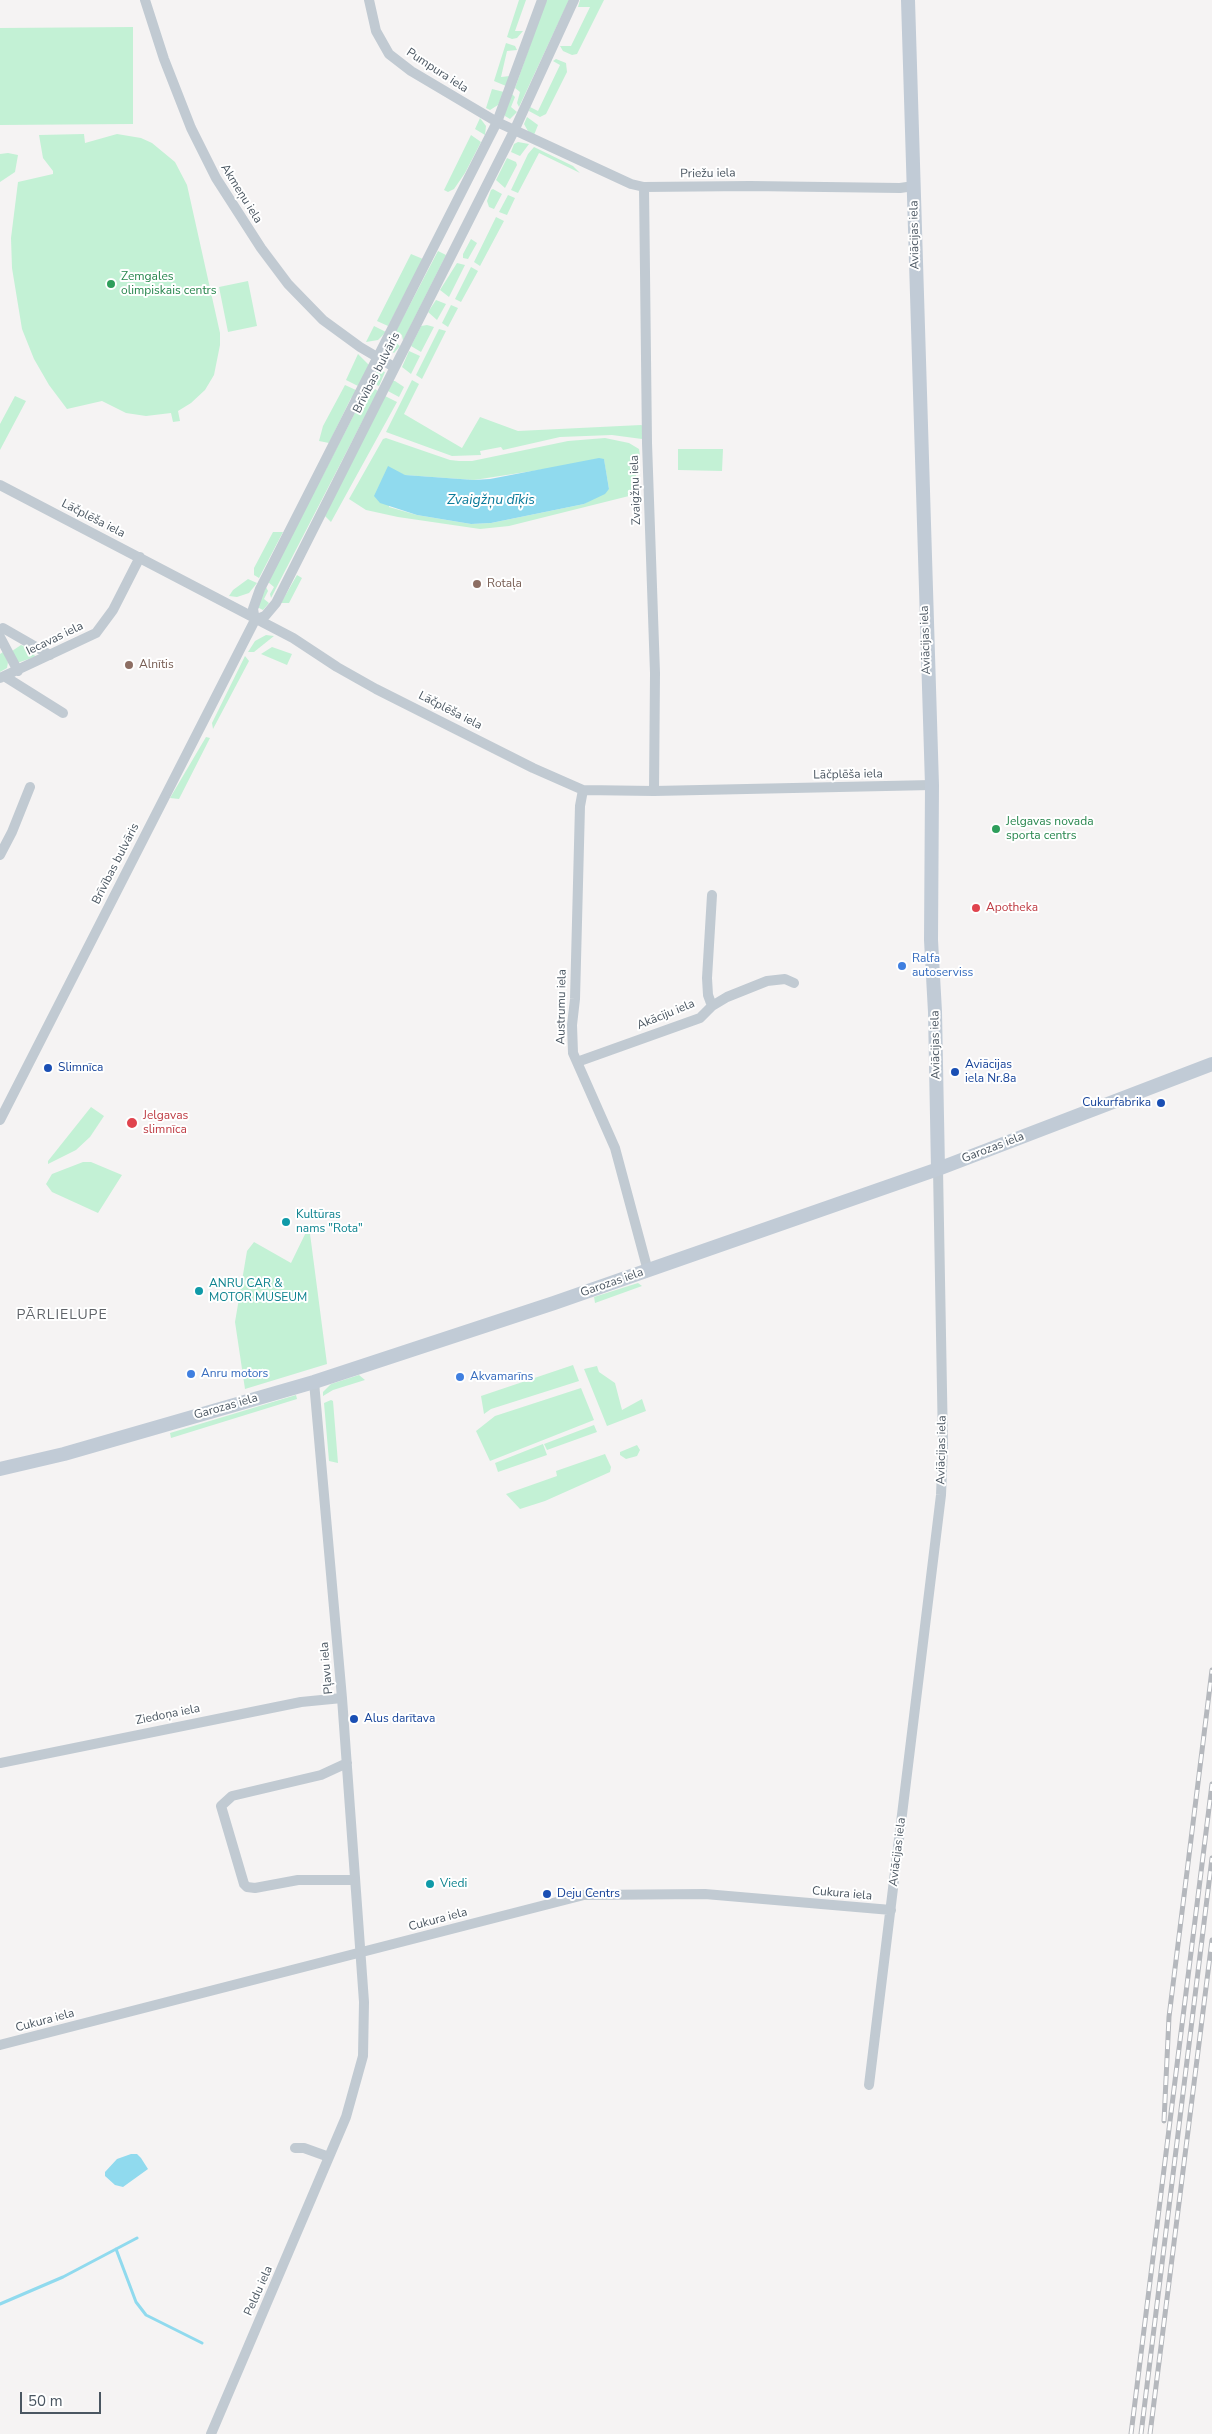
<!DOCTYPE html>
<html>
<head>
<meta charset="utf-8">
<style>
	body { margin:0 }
	#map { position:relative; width:1212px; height:2434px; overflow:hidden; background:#f5f3f3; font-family:"Nunito Sans",sans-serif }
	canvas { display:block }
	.scale { position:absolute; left:20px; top:2392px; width:81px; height:22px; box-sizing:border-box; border:2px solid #4a5661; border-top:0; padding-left:6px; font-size:15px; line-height:18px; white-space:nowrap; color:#4a5661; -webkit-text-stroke:4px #fff; paint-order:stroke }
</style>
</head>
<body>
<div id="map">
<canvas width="1212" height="2434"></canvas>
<div class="scale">50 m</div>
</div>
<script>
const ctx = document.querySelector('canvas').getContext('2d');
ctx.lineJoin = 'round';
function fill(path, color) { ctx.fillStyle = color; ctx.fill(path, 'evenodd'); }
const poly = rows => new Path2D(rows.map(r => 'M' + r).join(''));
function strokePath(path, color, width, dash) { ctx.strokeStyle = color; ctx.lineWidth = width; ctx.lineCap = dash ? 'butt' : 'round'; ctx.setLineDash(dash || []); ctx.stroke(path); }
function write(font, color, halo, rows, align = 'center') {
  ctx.font = font + ' "Nunito Sans",sans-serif'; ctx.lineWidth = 4; ctx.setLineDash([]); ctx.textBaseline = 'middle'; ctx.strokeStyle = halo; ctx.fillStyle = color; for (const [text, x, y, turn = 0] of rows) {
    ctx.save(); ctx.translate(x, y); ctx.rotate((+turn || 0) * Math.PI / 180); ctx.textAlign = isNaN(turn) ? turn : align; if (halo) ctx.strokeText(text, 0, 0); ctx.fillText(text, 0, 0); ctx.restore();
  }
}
fill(poly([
	[519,0,526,0,515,31,523,31,517,38,512,39,507,37],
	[546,0,569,0,519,107,517,103,520,92,515,88],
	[580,0,604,0,577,54,572,55,563,51,560,46,571,46,590,7,578,7],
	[133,27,133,124,0,125,0,28],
	[506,43,515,46,517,50,507,51,501,77,510,76,506,86,494,81],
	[556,59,566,63,567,72,546,114,540,117,529,111,530,107,538,111,560,65,553,61],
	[492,89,504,92,498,105,490,110,486,108],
	[512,94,515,97,511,107,517,112,510,119,505,116,505,113],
	[527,117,538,125,534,135,529,133,524,124],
	[480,118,486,126,485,135,475,129],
	[84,134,85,143,117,134,141,138,152,143,175,162,187,185,220,333,220,345,214,375,205,390,191,403,178,411,180,421,173,422,171,413,146,416,126,413,102,401,67,409,49,385,34,359,22,329,12,268,11,238,18,182,53,174,53,171,43,158,39,135],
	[471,135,481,142,465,173,454,189,448,192,444,190],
	[518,142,529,144,520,156,511,152,514,144],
	[534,147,573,166,580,173,539,153,518,193,511,190,528,154],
	[8,153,18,155,15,172,0,182,0,154],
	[507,158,516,162,517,165,505,188,496,180],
	[493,189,502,194,494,209,489,207,487,201,491,190],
	[508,195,515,198,507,215,499,212],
	[496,217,504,221,480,266,474,262],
	[471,239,477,243,468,259,463,258,463,254],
	[438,251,446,255,403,341,402,335,396,331],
	[411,254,423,259,388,326,377,321],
	[457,263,465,265,449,297,440,290],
	[471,267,478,271,461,302,455,299],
	[248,281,257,326,228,332,219,287],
	[436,300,446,304,437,320,428,312],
	[451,305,458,308,448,327,442,323],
	[427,325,434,327,421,352,411,346,421,326],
	[374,326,386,332,378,340,366,342],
	[439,329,446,331,422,379,416,375],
	[393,337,396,337,396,343,400,346,394,353,389,349],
	[409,351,420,356,411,374,402,367],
	[358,354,370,366,360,387,346,380],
	[378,370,385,372,379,386,374,384,367,389],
	[412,380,419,384,404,414,462,448,480,417,518,431,641,425,644,426,642,439,612,435,560,437,503,450,501,447,480,451,481,455,452,456,386,432],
	[392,381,395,381,404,387,399,397,386,390],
	[345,385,358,391,356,396,351,398,329,443,319,441,323,426],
	[375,389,378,391,271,598,270,594,274,587,268,582,364,395,369,397],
	[383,395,397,402,331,522,325,516],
	[15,396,26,401,0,450,0,424],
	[386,438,450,460,459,461,472,461,568,441,605,438,629,443,639,449,640,456,635,461,637,494,509,526,480,529,398,517,366,510,349,499,383,439],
	[604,460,609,489,584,504,491,523,471,524,417,515,389,507,388,467,404,475,474,480],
	[678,449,723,449,722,471,678,470],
	[273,532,283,532,259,578,254,575,254,568],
	[297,575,302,578,289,603,281,603],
	[248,579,257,583,249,593,237,597,229,596,233,590],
	[266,587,268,591,264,599,269,603,263,610,257,607],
	[266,635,274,636,254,652,248,652,255,641],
	[21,645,33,650,35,657,17,663,12,651],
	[272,647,292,654,287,665,261,654],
	[3,652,8,662,7,668,0,672,0,654],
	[245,656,249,661,213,729,212,723],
	[206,737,210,738,179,799,170,798],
	[91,1107,104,1116,90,1137,76,1150,48,1164,48,1161],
	[83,1162,91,1162,122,1175,98,1213,52,1192,46,1184,52,1174],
	[309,1226,327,1364,245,1389,235,1322,247,1251,254,1242,291,1263],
	[638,1283,642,1286,595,1303,594,1297],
	[573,1365,579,1381,491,1409,484,1414,481,1396],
	[597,1366,599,1372,615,1383,622,1410,642,1399,646,1411,607,1426,584,1369],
	[359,1375,365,1380,333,1390,323,1396,323,1392,331,1384],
	[581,1388,594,1420,490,1461,476,1431,495,1416],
	[296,1395,297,1399,171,1438,170,1433],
	[331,1400,333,1401,338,1463,329,1461,324,1403],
	[594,1425,597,1432,547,1450,544,1444],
	[543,1444,547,1455,498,1472,495,1463],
	[637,1445,640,1450,637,1456,626,1459,620,1455,620,1452],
	[605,1454,611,1467,610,1472,545,1501,520,1509,506,1494,557,1476,556,1471]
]), '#c3f1d5');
fill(poly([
	[599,458,604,459,609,489,605,494,584,504,491,523,471,524,417,515,380,503,374,496,388,466,405,475,474,480,490,479],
	[131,2154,137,2154,141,2158,148,2169,123,2187,115,2185,105,2176,105,2172,117,2159]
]), '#90daee');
strokePath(poly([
	[116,2249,136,2302,146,2315,202,2343],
	[0,2304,63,2277,137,2238]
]), '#90daee', 3);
strokePath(poly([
	[145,0,164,59,191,128,216,178,261,248,288,284,323,320,360,347,394,367],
	[369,0,376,31,389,54,411,71,497,122,631,184,644,187,750,186,900,188,914,186],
	[644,187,647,443,655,673,654,791],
	[0,485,293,638,337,667,376,689,533,768,583,790,654,791,932,785],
	[255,620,265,616,276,603,514,131,574,0],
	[0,631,3,628,50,655],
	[0,637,18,671],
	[4,676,63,713],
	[0,678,96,633,113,610,140,557],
	[583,790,580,806,575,999,572,1025,573,1053,615,1148,648,1271],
	[0,855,12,832,30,787],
	[712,895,707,978,708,995,712,1006],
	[577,1062,700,1018,712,1006,727,997,767,981,785,979,794,983],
	[0,1120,255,620,253,609,260,589,497,122,542,0],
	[0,1763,301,1702,342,1698],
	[347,1763,321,1775,232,1796,221,1806,244,1884,247,1887,255,1888,298,1880,355,1880],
	[0,2045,584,1895,705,1894,891,1910],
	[869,2085,941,1495,943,1445,938,1169],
	[295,2148,304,2148,329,2157],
	[211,2434,346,2117,363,2056,364,2002,342,1698,314,1382]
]), '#c1cad2', 10);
strokePath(poly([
	[908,0,932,785,931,940,935,1012,938,1169],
	[0,1469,64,1454,314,1382,554,1303,938,1169,1212,1064]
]), '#c1cbd6', 14);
const rail = poly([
	[1164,2121,1169,2017,1212,1670],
	[1131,2434,1212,1784],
	[1141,2434,1212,1858],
	[1150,2434,1212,1940]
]);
strokePath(rail, '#b5b8bd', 5);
strokePath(rail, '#fff', 3, [9]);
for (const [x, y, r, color] of [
	[111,284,5,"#2e9e5b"],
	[477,584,5,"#8d6e63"],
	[129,665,5,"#8d6e63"],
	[996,829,5,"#2e9e5b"],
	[976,908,5,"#e0444e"],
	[902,966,5,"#3f7fe0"],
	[48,1068,5,"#1a4fb4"],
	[955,1072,5,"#1a4fb4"],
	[1161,1103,5,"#1a4fb4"],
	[132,1123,6,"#e0444e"],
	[286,1222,5,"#0f9aa8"],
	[199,1291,5,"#0f9aa8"],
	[191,1374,5,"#3f7fe0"],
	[460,1377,5,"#3f7fe0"],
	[354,1719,5,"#1a4fb4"],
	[430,1884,5,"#0f9aa8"],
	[547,1894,5,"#1a4fb4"]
]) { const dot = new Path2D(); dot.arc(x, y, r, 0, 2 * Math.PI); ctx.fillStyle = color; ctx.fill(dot); strokePath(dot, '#fff', 2); }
write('12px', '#4a5661', '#fff', [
	["Pumpura iela",437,71,33],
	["Priežu iela",708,174,-1],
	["Akmeņu iela",241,194,58],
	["Aviācijas iela",915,235,-91],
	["Brīvības bulvāris",377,373,-63],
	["Zvaigžņu iela",636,490,-92],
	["Lāčplēša iela",93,519,27],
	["Iecavas iela",55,639,-26],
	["Aviācijas iela",926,640,-92],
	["Lāčplēša iela",450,711,27],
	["Lāčplēša iela",848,775,-1],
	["Brīvības bulvāris",116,864,-63],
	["Austrumu iela",562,1007,-89],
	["Akāciju iela",666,1015,-22],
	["Aviācijas iela",936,1045,-91],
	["Garozas iela",993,1148,-21],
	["Garozas iela",612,1283,-19],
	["Garozas iela",226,1407,-16],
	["Aviācijas iela",942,1450,-89],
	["Pļavu iela",327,1668,-95],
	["Ziedoņa iela",168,1715,-11],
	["Aviācijas iela",898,1852,-83],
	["Cukura iela",842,1894,5],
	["Cukura iela",438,1920,-15],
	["Cukura iela",45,2021,-15],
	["Peldu iela",259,2291,-66]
]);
write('12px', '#27864d', '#fff', [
	["Zemgales",121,277],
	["olimpiskais centrs",121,291],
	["Jelgavas novada",1006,822],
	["sporta centrs",1006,836]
], 'left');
write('12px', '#785e54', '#fff', [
	["Rotaļa",487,584],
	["Alnītis",139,665]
], 'left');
write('12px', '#be3a42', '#fff', [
	["Apotheka",986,908],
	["Jelgavas",143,1116],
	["slimnīca",143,1130]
], 'left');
write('12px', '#366cbe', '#fff', [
	["Ralfa",912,959],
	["autoserviss",912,973],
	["Anru motors",201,1374],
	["Akvamarīns",470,1377]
], 'left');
write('12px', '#164399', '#fff', [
	["Aviācijas",965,1065],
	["iela Nr.8a",965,1079],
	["Slimnīca",58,1068],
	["Cukurfabrika",1151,1103,"right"],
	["Alus darītava",364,1719],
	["Deju Centrs",557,1894]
], 'left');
write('12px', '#0d838f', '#fff', [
	["Kultūras",296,1215],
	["nams \"Rota\"",296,1229],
	["ANRU CAR &",209,1284],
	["MOTOR MUSEUM",209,1298],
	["Viedi",440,1884]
], 'left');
write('italic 14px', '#0c7c9b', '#fff', [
	["Zvaigžņu dīķis",491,501]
]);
ctx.letterSpacing = '1px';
write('14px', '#5f6368', '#fff', [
	["PĀRLIELUPE",62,1316]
]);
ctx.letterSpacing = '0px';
</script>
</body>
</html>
